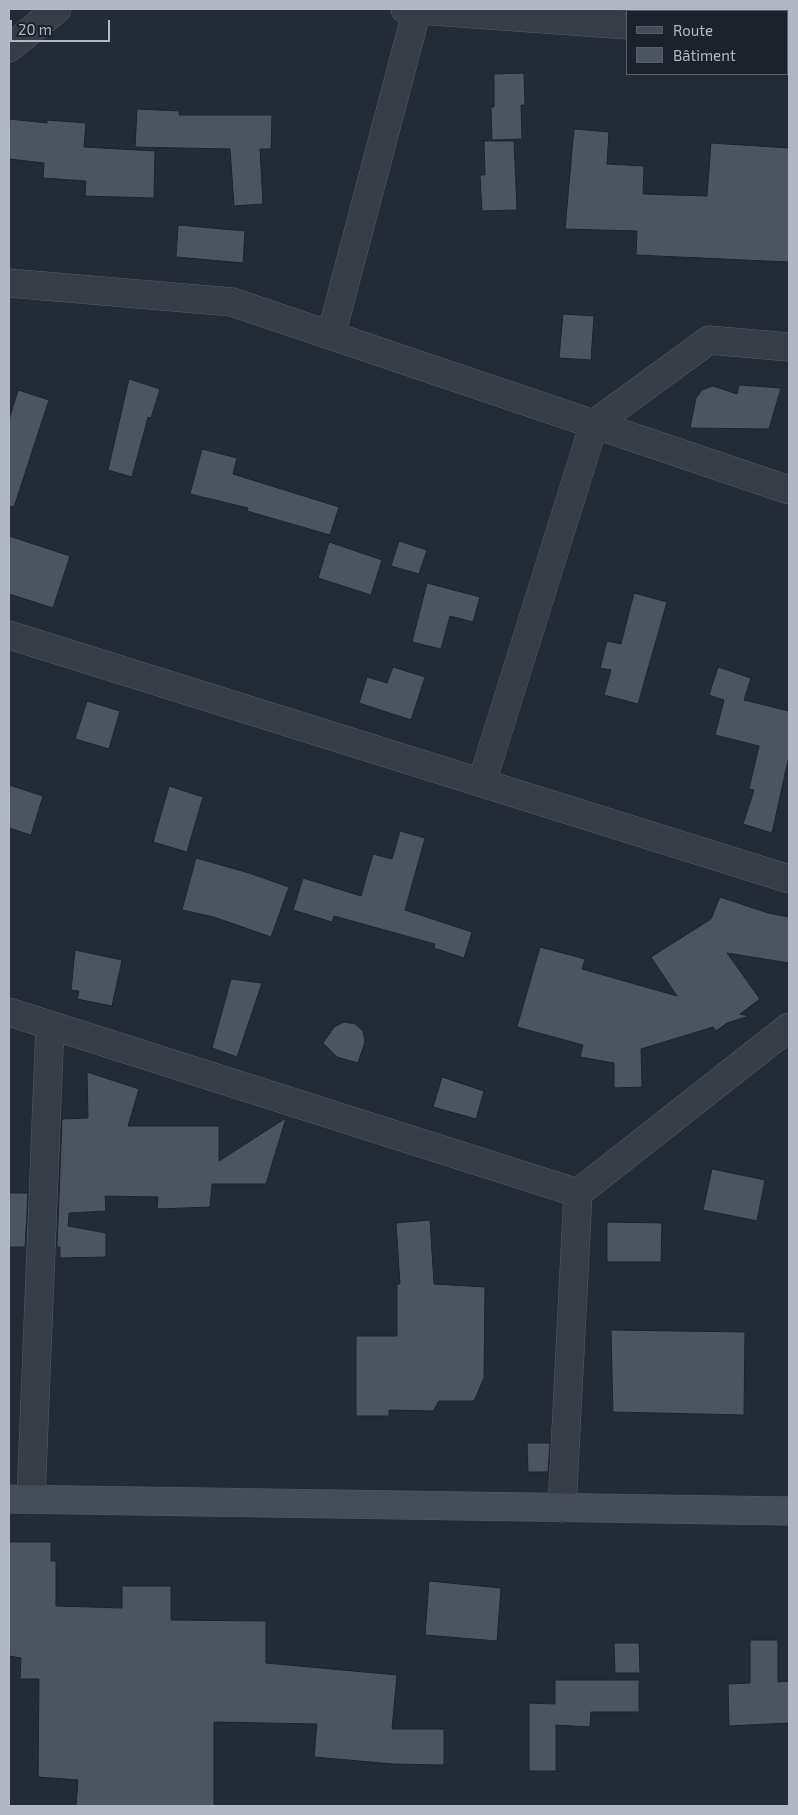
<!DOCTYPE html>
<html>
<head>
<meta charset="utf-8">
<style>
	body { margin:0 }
	#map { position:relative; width:798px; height:1815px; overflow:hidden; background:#232b37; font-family:"Exo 2",sans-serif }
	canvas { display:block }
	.frame { position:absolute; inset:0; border:10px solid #b1b8c4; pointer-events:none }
	.legend { position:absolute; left:626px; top:10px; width:162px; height:65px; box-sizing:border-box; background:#1c222c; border:1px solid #585e69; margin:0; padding:6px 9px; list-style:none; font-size:15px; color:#b1b8c4 }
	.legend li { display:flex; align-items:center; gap:10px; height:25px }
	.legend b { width:25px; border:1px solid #585e69 }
	.scale { position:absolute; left:10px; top:20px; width:100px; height:22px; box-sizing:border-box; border:2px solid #b1b8c4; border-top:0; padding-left:6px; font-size:15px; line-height:18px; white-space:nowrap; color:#b1b8c4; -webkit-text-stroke:4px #1c222c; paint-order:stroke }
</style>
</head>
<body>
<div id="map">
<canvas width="798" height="1815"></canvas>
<div class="frame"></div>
<ul class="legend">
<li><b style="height:6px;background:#454c5a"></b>Route</li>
<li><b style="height:14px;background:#4b5562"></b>Bâtiment</li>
</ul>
<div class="scale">20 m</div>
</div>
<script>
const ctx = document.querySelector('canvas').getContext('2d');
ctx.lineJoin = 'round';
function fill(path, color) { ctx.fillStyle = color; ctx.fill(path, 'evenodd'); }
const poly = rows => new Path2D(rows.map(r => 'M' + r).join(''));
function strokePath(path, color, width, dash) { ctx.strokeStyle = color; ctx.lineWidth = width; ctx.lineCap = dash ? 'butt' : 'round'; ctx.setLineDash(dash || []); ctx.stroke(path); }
const building = poly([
	[524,73,525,105,521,105,522,139,492,140,491,107,494,107,494,74,524,73],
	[137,109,179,111,179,115,272,115,271,149,260,149,263,204,234,206,230,149,135,147,137,109],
	[9,119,47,123,47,120,86,123,84,147,155,151,154,198,85,196,86,181,43,178,44,163,9,159,9,119],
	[574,129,609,132,607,164,644,166,643,194,707,196,711,143,789,148,789,262,636,255,637,231,565,229,574,129],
	[484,141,514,141,517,210,482,211,480,175,485,175,484,141],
	[178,225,245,231,243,263,176,257,178,225],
	[563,314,594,316,591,360,559,358,563,314],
	[129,379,160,389,151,418,148,417,132,477,108,470,129,379],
	[739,385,781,388,769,429,690,428,696,398,702,390,713,386,737,394,739,385],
	[18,390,49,400,14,507,9,506,9,420,18,390],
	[202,449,237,458,233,474,339,507,330,535,247,511,248,508,190,494,202,449],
	[9,536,70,556,53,608,9,594,9,536],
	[399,541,427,550,419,574,391,566,399,541],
	[329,542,382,560,371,595,318,578,329,542],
	[427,583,480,597,473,622,450,616,441,649,412,642,427,583],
	[634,593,667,602,638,704,604,695,611,670,600,668,607,641,621,644,634,593],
	[393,667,425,677,411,720,359,703,367,677,387,683,393,667],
	[718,667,751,678,744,700,789,711,789,756,772,833,743,824,754,790,749,789,759,746,715,735,724,700,709,695,718,667],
	[87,701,120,711,109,749,75,739,87,701],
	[9,785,43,796,31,835,9,828,9,785],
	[169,786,203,797,187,852,153,842,169,786],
	[400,831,425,838,405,910,472,932,464,958,434,948,435,944,334,916,332,922,293,910,303,878,361,896,373,854,392,859,400,831],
	[196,858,249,873,289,887,271,937,214,917,182,910,196,858],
	[720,897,768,913,789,917,789,963,727,953,760,999,740,1014,749,1016,727,1023,716,1031,713,1027,641,1049,642,1087,614,1088,614,1063,580,1057,583,1045,517,1027,540,947,585,959,582,969,677,996,651,957,711,919,720,897],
	[75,950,122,960,112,1006,77,999,79,991,71,990,75,950],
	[231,979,262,983,237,1057,212,1048,231,979],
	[344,1022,355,1024,363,1031,365,1042,358,1063,337,1057,323,1043,334,1027,344,1022],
	[87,1072,139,1089,128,1126,219,1126,219,1161,286,1118,266,1184,212,1184,210,1207,157,1209,158,1197,105,1196,106,1211,69,1213,68,1226,106,1233,106,1257,60,1258,60,1247,57,1247,62,1119,88,1118,87,1072],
	[442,1077,484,1091,476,1119,433,1107,442,1077],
	[712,1169,765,1180,757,1221,703,1210,712,1169],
	[9,1193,28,1193,25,1247,9,1247,9,1193],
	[430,1220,434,1284,485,1287,484,1378,474,1401,439,1401,433,1411,389,1410,389,1416,356,1416,356,1336,397,1336,397,1284,400,1284,396,1223,430,1220],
	[607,1222,662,1223,661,1262,607,1262,607,1222],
	[611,1330,745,1332,744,1415,613,1412,611,1330],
	[527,1443,550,1443,548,1472,528,1472,527,1443],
	[9,1542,51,1542,51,1561,56,1561,56,1606,122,1608,122,1586,171,1586,171,1620,266,1621,266,1663,397,1675,392,1729,444,1729,444,1765,393,1764,314,1757,317,1724,214,1722,214,1806,76,1806,78,1780,38,1777,39,1679,20,1679,21,1658,9,1656,9,1542],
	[429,1581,501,1588,497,1641,425,1635,429,1581],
	[750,1640,778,1640,778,1682,789,1681,789,1723,729,1726,728,1684,750,1683,750,1640],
	[614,1643,639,1643,640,1673,615,1673,614,1643],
	[555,1680,639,1680,639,1712,591,1712,590,1727,556,1725,556,1771,529,1771,529,1703,555,1704,555,1680]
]);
fill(building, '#4b5562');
strokePath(building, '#1e242e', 1);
const street = poly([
	[405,9,627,25],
	[787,37,789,37],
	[9,48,57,9],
	[9,283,232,302,789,490],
	[331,335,417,10],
	[9,635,789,879],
	[482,782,594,424,709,340,789,347],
	[9,1012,578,1193,562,1508],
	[578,1193,789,1027],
	[31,1499,50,1025]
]);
const secondary = poly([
	[9,1499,789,1511]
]);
strokePath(street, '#545b65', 29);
strokePath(secondary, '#545b65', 29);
strokePath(street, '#363d47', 28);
strokePath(secondary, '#454c5a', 28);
</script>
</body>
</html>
